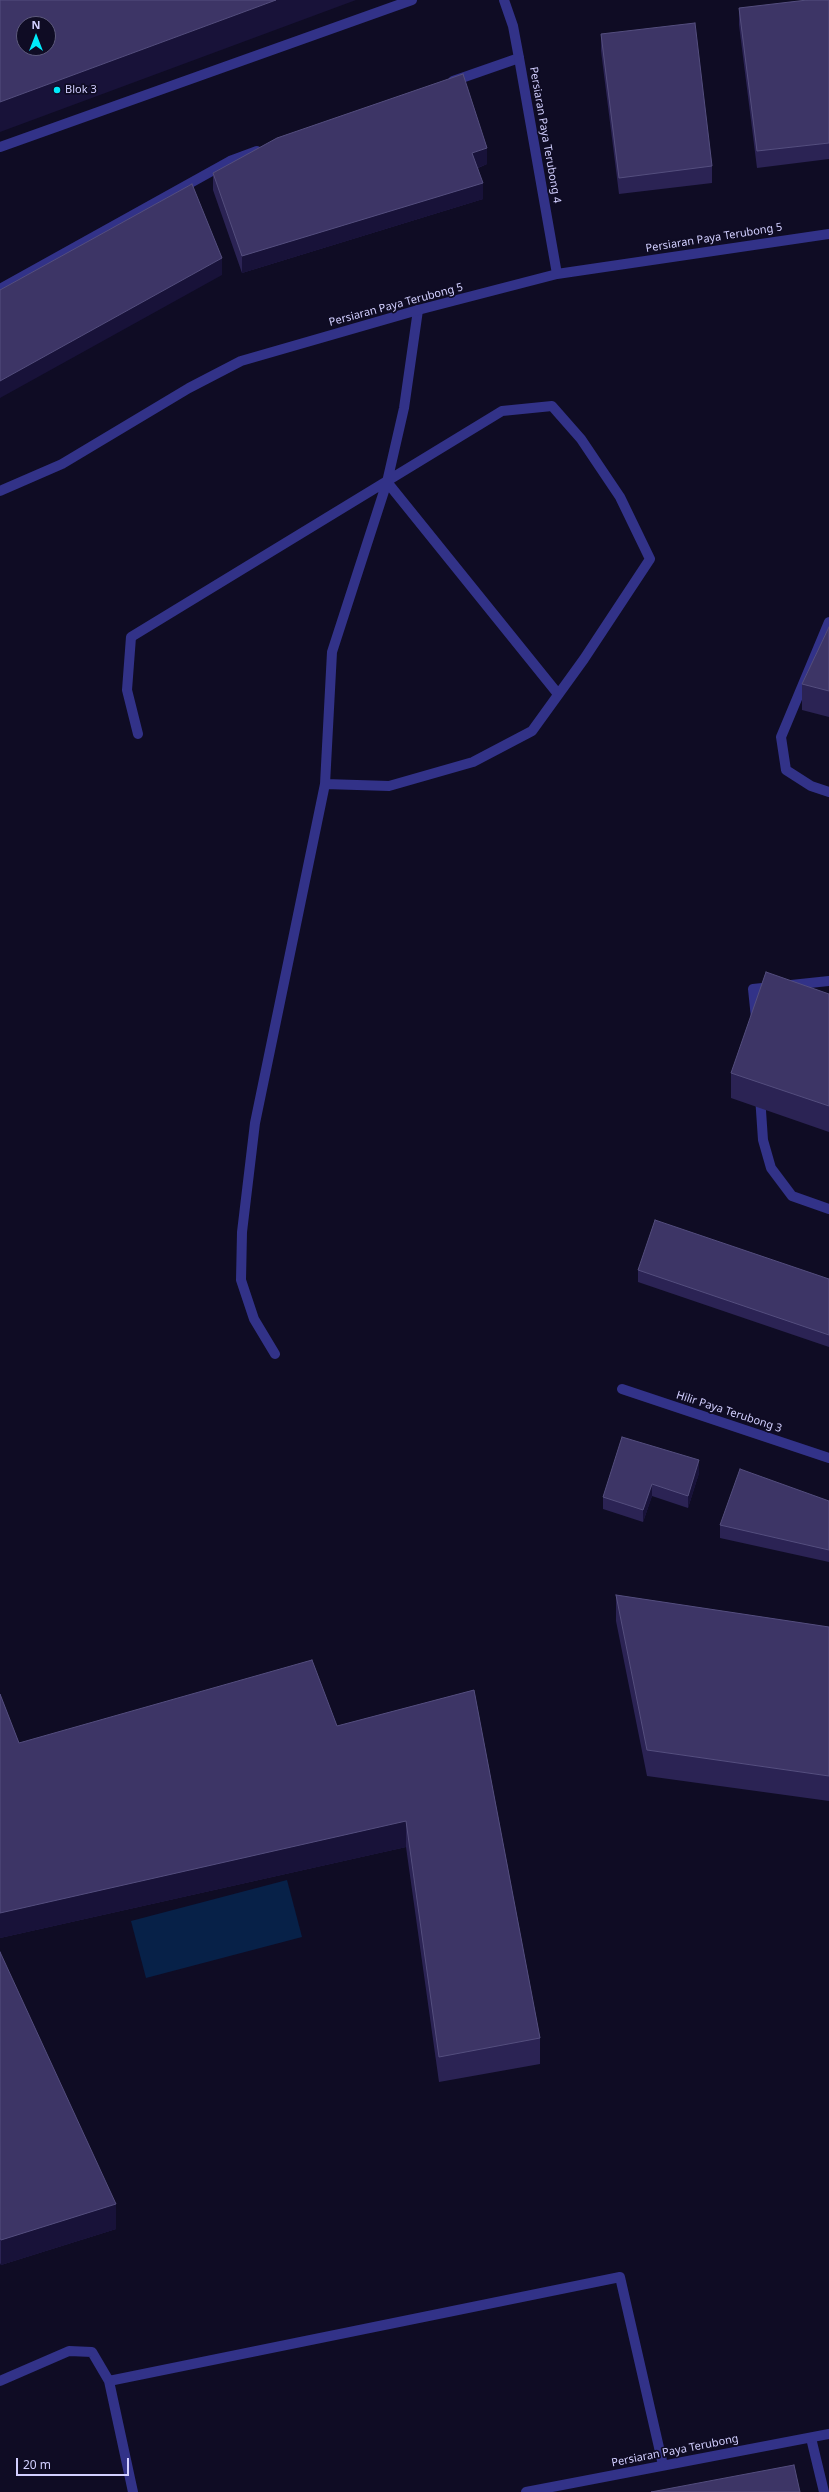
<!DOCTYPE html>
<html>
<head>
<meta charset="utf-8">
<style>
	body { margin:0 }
	#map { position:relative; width:829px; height:2492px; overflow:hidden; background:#0f0c24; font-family:"Noto Sans",sans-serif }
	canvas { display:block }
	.north { position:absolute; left:16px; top:16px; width:40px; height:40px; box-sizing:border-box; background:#0f0c24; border:1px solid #5d5a7c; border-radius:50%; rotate:0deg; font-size:11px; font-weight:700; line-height:16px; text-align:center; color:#d2cfff }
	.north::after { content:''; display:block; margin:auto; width:14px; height:18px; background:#00ebfa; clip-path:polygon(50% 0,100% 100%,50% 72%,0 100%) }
	.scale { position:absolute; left:16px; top:2458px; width:113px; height:18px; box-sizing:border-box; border:2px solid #d2cfff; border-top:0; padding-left:5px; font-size:12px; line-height:14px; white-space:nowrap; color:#d2cfff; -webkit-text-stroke:3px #0f0c24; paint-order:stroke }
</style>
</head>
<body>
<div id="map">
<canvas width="829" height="2492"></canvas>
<div class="north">N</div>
<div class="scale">20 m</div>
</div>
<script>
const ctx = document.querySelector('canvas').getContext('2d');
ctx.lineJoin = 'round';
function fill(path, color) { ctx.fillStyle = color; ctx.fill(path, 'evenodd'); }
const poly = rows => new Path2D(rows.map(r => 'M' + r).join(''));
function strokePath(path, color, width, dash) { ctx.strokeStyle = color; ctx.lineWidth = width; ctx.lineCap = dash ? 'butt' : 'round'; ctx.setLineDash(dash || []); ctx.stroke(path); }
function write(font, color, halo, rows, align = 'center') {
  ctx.font = font + ' "Noto Sans",sans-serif'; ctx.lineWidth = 3.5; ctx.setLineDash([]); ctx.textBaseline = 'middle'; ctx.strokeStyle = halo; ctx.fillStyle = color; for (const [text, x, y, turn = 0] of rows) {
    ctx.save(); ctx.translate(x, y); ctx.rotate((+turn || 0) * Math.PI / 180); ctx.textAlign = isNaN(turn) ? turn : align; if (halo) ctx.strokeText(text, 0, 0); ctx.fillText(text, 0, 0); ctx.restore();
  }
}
fill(poly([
	[287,1880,302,1937,146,1978,131,1921]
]), '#072148');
strokePath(poly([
	[453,81,519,58],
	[0,147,412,0],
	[0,289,230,161,257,151],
	[387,482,558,694],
	[829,622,781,737,786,770,811,786,829,792],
	[138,734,127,690,131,637,502,411,552,406,581,439,620,497,650,559,584,659,532,731,473,762,389,786,325,784],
	[756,1018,753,989,829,981],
	[760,1096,763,1140,771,1168,792,1196,829,1209],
	[275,1354,254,1319,241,1280,242,1232,255,1123,325,784,332,652,387,482,404,408,418,310],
	[0,2381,69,2351,92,2352,109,2381,133,2492],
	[109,2381,620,2277,663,2465],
	[811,2438,824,2492]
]), '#323288', 10);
strokePath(poly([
	[504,0,513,26,519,58,557,274],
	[0,491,62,464,189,388,241,361,418,310,557,274,829,234],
	[622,1389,829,1458],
	[526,2492,829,2434]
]), '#323288', 10);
fill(poly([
	[829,0,829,159,757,168,739,25,739,8],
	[601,34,712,166,712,183,619,194,601,51],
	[487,164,478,168,483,199,242,273,213,190,213,173],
	[829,627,829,717,802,710,802,684],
	[829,994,829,1132,731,1098,731,1073],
	[638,1270,829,1279,829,1347,638,1282],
	[699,1473,688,1508,652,1496,643,1522,603,1509,603,1497],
	[829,1501,829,1562,720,1538,720,1525],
	[616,1595,829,1627,829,1801,647,1776,616,1621],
	[474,1690,540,2038,540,2064,439,2082,406,1847,0,1938,0,1694,19,1743,337,1726],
	[0,1952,116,2229,1,2265,0,2263]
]), '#2b2354');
fill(poly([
	[276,0,356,0,0,132,0,102],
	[487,148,487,164,472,170,472,153],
	[483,183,483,199,242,273,242,256],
	[222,258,222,275,0,398,0,381],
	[699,1460,699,1473,688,1508,688,1496],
	[652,1484,652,1496,643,1522,643,1510],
	[406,1821,406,1847,0,1938,0,1913],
	[116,2204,116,2229,1,2265,1,2240]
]), '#181239');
const building = poly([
	[0,0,276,0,0,102,0,0],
	[24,24,48,24,48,48,24,48,24,24],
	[807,0,829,0,829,143,757,151,739,8,807,0],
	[695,23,712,166,619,178,601,34,695,23],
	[463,74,487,148,472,153,483,183,242,256,213,173,277,138,463,74],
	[192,184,222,258,0,381,0,290,192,184],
	[829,627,829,691,802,684,829,627],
	[766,972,829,994,829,1106,731,1073,766,972],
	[655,1220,829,1279,829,1335,638,1270,655,1220],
	[622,1437,699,1460,688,1496,652,1484,643,1510,603,1497,622,1437],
	[740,1469,829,1501,829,1550,720,1525,740,1469],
	[616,1595,829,1627,829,1776,647,1750,616,1595],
	[312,1660,337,1726,474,1690,540,2038,439,2057,406,1821,0,1913,0,1694,19,1743,312,1660],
	[0,1952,116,2204,1,2240,0,2238,0,1952],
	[794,2465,800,2492,651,2492,794,2465]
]);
fill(building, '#3d3566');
strokePath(building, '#544e7e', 1);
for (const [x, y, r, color] of [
	[57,90,4,"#00ebfa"]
]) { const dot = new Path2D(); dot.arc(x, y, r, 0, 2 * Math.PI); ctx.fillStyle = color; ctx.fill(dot); strokePath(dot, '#0f0c24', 1.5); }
write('11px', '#d2cfff', '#0f0c24', [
	["Blok 3",65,90]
], 'left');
write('11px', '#d2cfff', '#0f0c24', [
	["Persiaran Paya Terubong 4",545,135,80],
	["Persiaran Paya Terubong 5",714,238,-9],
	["Persiaran Paya Terubong 5",396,305,-15],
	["Hilir Paya Terubong 3",729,1412,18],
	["Persiaran Paya Terubong",675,2451,-11]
]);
</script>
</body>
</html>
